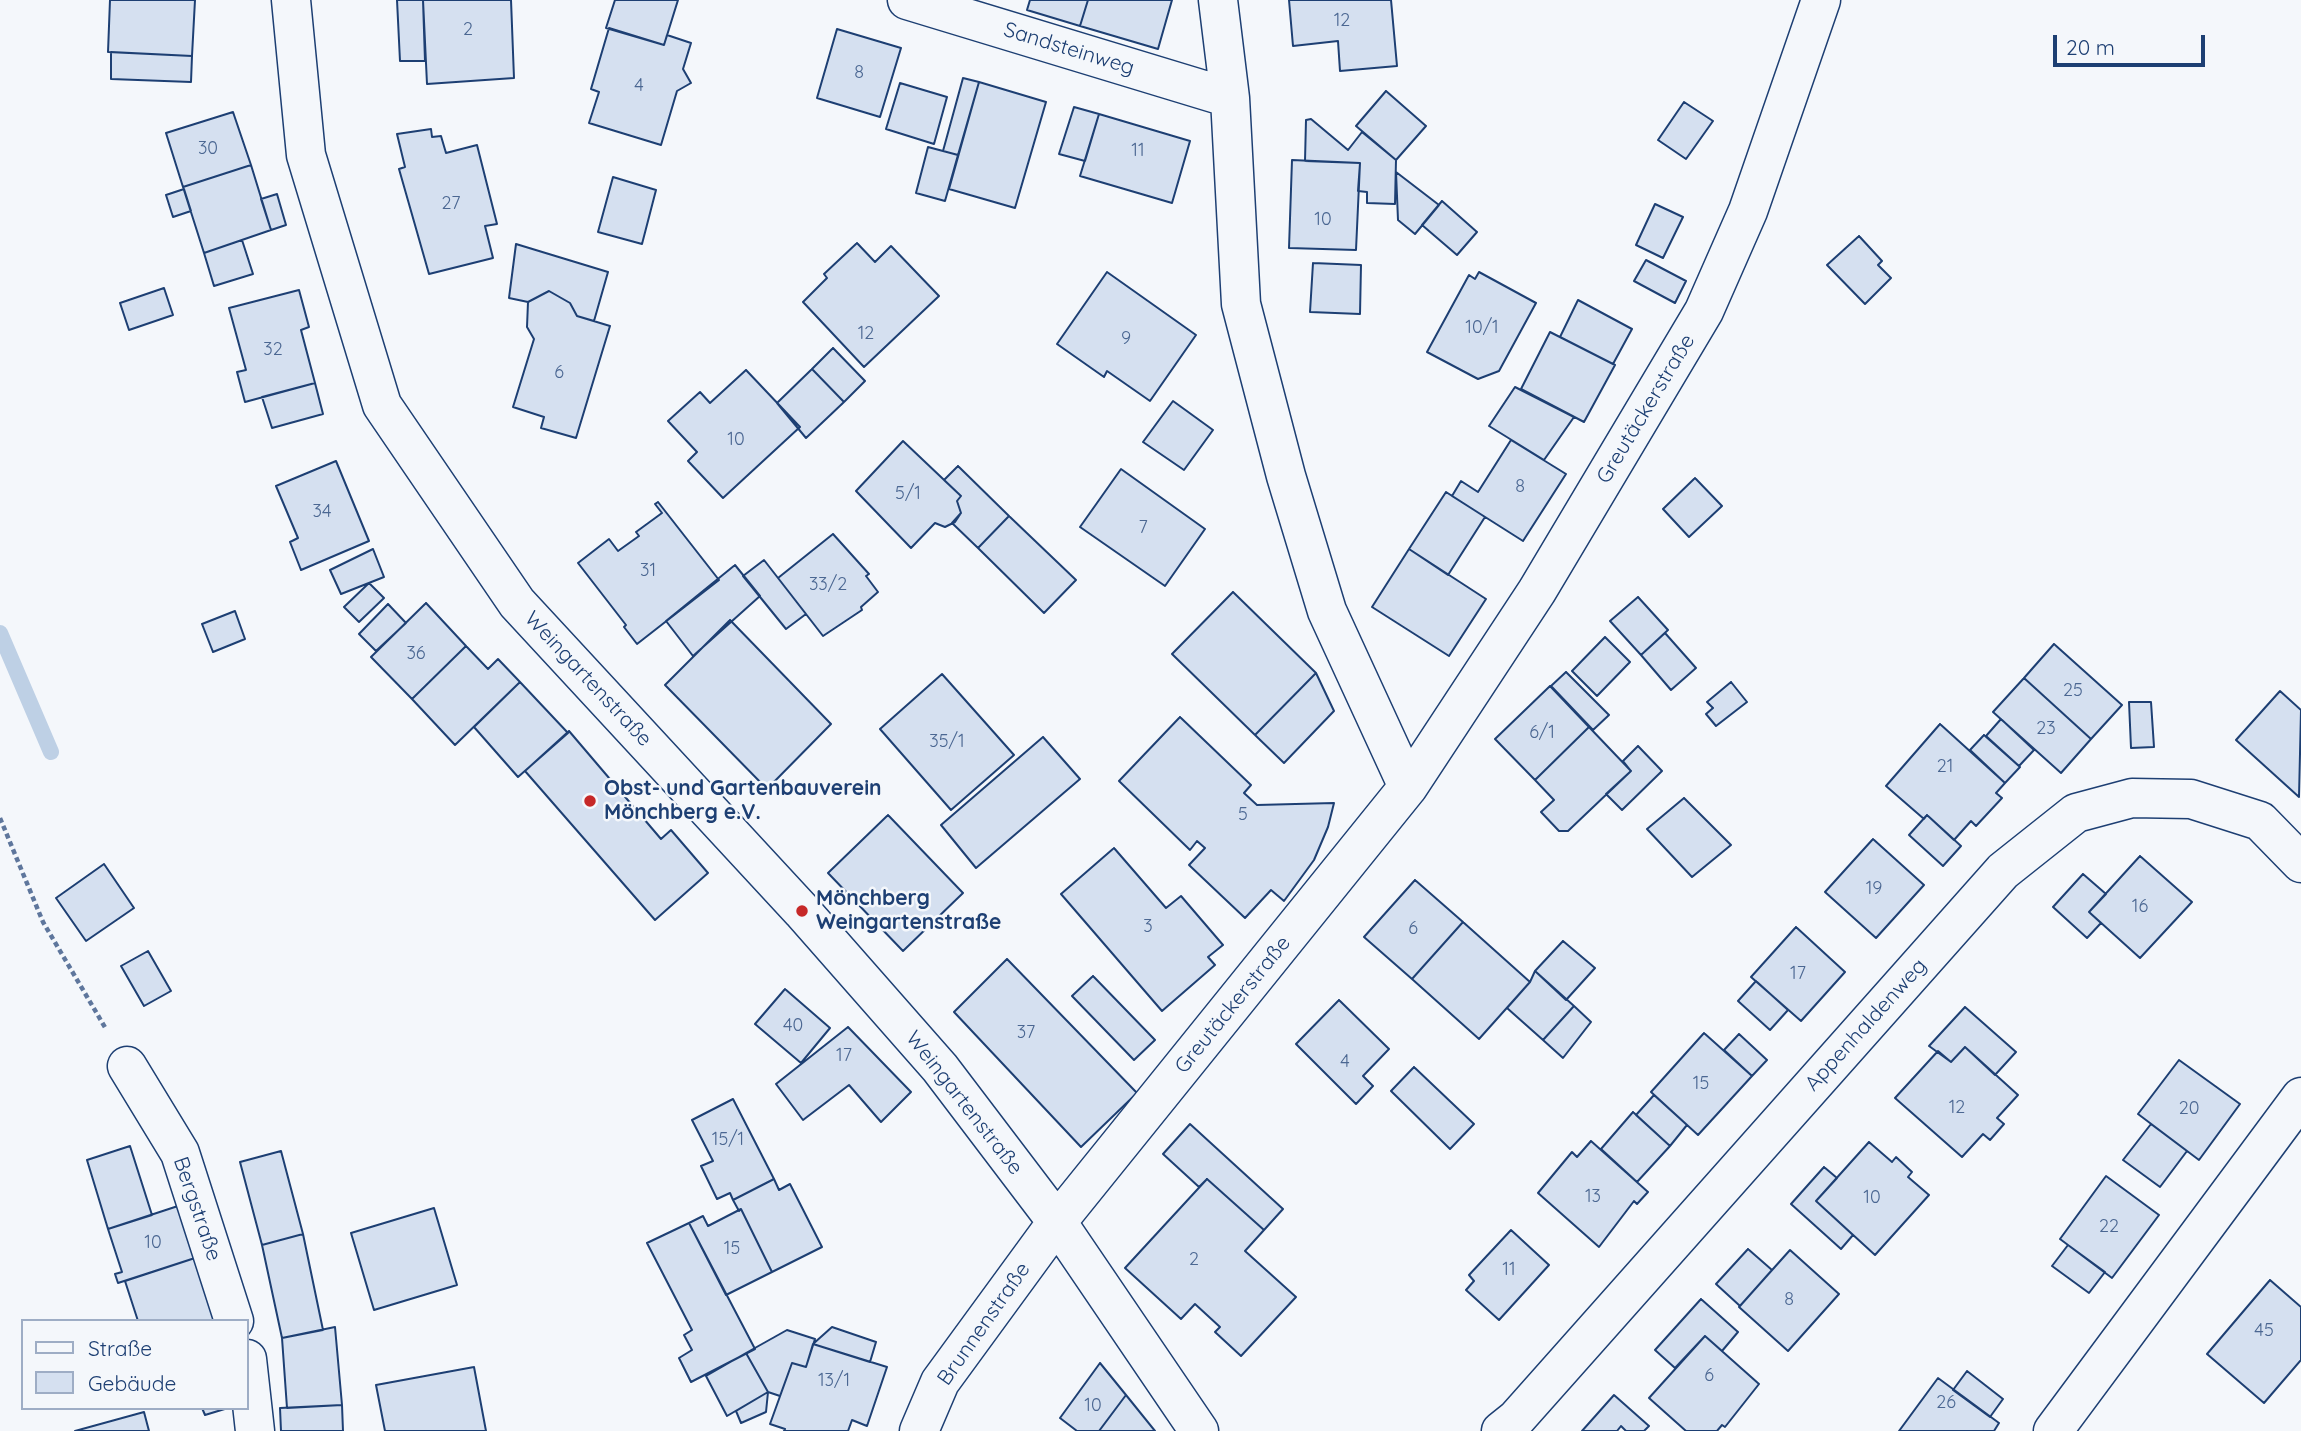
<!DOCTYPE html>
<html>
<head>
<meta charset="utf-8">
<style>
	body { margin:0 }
	#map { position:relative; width:2301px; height:1431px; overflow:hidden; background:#f4f7fb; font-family:Quicksand,sans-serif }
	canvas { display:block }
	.legend { position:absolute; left:21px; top:1319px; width:228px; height:91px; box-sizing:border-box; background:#f4f7fb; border:2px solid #9eadc5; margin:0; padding:9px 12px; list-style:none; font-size:21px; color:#1d3f73 }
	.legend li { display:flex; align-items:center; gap:14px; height:35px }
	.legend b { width:35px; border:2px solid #9eadc5 }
	.scale { position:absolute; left:2053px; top:35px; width:152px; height:32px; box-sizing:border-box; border:4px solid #1d3f73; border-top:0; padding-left:9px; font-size:21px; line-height:24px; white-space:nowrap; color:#1d3f73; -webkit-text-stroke:5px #f4f7fb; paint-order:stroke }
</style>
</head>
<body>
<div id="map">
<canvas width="2301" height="1431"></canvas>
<ul class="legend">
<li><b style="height:9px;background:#f4f7fb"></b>Straße</li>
<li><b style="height:19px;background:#d5e0f0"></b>Gebäude</li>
</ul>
<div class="scale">20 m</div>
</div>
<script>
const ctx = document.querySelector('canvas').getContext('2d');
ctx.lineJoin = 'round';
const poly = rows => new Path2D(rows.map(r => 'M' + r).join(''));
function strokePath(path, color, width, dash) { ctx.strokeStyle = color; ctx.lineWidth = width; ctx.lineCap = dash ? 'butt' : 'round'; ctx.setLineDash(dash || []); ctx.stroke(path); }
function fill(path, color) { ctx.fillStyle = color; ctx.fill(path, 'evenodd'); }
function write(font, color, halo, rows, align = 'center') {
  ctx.font = font + ' Quicksand,sans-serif'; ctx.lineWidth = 5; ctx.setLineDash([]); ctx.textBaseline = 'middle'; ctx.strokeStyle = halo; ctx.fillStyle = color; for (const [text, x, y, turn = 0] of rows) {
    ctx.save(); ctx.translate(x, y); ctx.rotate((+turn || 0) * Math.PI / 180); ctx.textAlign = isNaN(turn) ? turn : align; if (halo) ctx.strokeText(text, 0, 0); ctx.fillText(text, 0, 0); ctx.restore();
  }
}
strokePath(poly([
	[0,633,51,752]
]), '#bed0e5', 16);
const building = poly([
	[110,0,195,0,192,56,108,52,110,0],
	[397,0,423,0,425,61,400,61,397,0],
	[423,0,511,0,514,78,427,84,423,0],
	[615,0,678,0,664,45,606,28,615,0],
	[1030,0,1088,0,1080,26,1027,10,1030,0],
	[1088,0,1172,0,1158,49,1080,26,1088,0],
	[1289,0,1391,0,1397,66,1340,71,1338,41,1293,46,1289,0],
	[609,28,664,45,667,35,691,43,683,69,691,83,677,91,661,145,589,123,599,92,591,89,609,28],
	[837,29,901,48,880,117,817,98,837,29],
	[111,52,192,56,191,82,111,79,111,52],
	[963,78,979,82,958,155,943,151,963,78],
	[979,82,1046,102,1015,208,949,189,979,82],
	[900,83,947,97,934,144,886,129,900,83],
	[1386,91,1426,126,1396,160,1356,126,1386,91],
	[1684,102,1713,121,1686,159,1658,140,1684,102],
	[1074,107,1099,114,1085,161,1059,154,1074,107],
	[233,112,251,165,183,187,166,133,233,112],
	[1099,114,1190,141,1172,203,1080,176,1099,114],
	[1311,119,1348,150,1362,132,1396,160,1395,204,1367,203,1367,192,1358,191,1360,163,1305,161,1306,120,1311,119],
	[431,129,432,137,441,136,446,153,477,145,497,224,485,226,493,258,429,274,399,169,405,167,397,134,431,129],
	[928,147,958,155,945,201,916,193,928,147],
	[1292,160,1360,163,1356,250,1289,248,1292,160],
	[251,165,271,230,204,253,183,187,251,165],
	[1396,172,1439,205,1415,234,1398,220,1396,172],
	[613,177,656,190,642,244,598,232,613,177],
	[184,189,191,211,173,217,166,195,184,189],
	[277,194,286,225,271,230,261,199,277,194],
	[1442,201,1477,232,1457,255,1422,225,1442,201],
	[1655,204,1683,217,1663,258,1636,245,1655,204],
	[1859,236,1882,261,1878,265,1891,278,1865,304,1827,265,1859,236],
	[242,240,253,274,214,286,204,253,242,240],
	[857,243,875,262,891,246,939,296,864,367,803,302,827,278,824,274,857,243],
	[516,244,608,272,594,321,577,316,570,303,549,291,528,302,509,298,516,244],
	[1646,260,1686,281,1675,303,1634,281,1646,260],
	[1313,263,1361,265,1360,314,1310,312,1313,263],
	[1107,272,1196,335,1150,401,1107,371,1104,377,1057,344,1107,272],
	[1479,272,1536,303,1499,371,1478,379,1427,352,1469,275,1475,279,1479,272],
	[164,288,173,315,129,330,120,303,164,288],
	[299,290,309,327,301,330,315,383,245,402,237,372,246,370,229,308,299,290],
	[549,291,570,303,577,316,610,326,576,438,541,428,544,417,513,407,534,339,527,327,528,302,549,291],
	[1578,300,1632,329,1613,364,1560,337,1578,300],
	[1550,332,1615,365,1584,422,1521,389,1550,332],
	[833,348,865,381,844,402,812,369,833,348],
	[812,369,844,402,806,438,777,403,812,369],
	[746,370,800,427,723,498,688,461,697,452,668,421,700,392,710,403,746,370],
	[315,383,323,414,272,428,262,397,315,383],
	[1515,387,1574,417,1544,460,1489,426,1515,387],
	[1173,401,1213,430,1184,470,1143,442,1173,401],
	[1511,440,1566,474,1523,541,1452,496,1461,481,1478,492,1511,440],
	[903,441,961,496,957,501,961,513,955,522,945,527,935,523,911,548,856,491,903,441],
	[336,461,369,541,301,570,290,542,298,538,276,486,336,461],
	[958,466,1009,516,978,548,952,523,961,513,957,501,961,496,944,480,958,466],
	[1121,469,1205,529,1165,586,1080,527,1121,469],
	[1695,478,1722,506,1689,537,1663,509,1695,478],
	[1446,492,1485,517,1448,575,1409,549,1446,492],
	[658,502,719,580,637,644,624,627,626,625,578,563,609,539,618,551,639,536,636,532,662,513,655,504,658,502],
	[1009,516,1076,580,1044,613,978,548,1009,516],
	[833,534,869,574,866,576,878,592,861,607,862,610,823,636,778,578,833,534],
	[373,549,384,577,341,594,330,570,373,549],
	[1409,549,1486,599,1449,656,1372,607,1409,549],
	[764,560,806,614,786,629,743,576,764,560],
	[735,565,760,596,693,656,666,621,735,565],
	[369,583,384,598,359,622,344,607,369,583],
	[1233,592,1316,673,1255,735,1172,654,1233,592],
	[1638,597,1668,630,1641,655,1610,621,1638,597],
	[426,603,466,646,412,699,371,657,426,603],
	[388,604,406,623,376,651,359,634,388,604],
	[235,611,245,639,213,652,202,624,235,611],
	[730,620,831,724,767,789,665,685,730,620],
	[1665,633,1696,668,1671,690,1641,655,1665,633],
	[1605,637,1630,662,1597,696,1572,671,1605,637],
	[2054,644,2122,705,2091,739,2024,678,2054,644],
	[466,646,488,669,498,659,520,682,455,745,412,699,466,646],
	[1566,672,1609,715,1593,730,1551,686,1566,672],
	[1316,673,1334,711,1284,763,1255,735,1316,673],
	[942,674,1014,755,951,810,880,729,942,674],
	[2024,678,2091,739,2061,773,1993,712,2024,678],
	[520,682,568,733,518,777,474,727,520,682],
	[1731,682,1747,702,1716,726,1706,714,1713,708,1707,702,1731,682],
	[1550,686,1589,727,1535,780,1495,739,1550,686],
	[2280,691,2301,710,2299,797,2236,740,2280,691],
	[2129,702,2151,702,2154,747,2131,748,2129,702],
	[1180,717,1251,785,1244,793,1257,805,1334,803,1328,827,1314,860,1284,901,1271,890,1245,918,1189,865,1205,848,1197,841,1190,850,1119,781,1180,717],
	[2001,719,2034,750,2019,766,1986,736,2001,719],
	[1940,724,2005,783,1996,793,2002,798,1976,826,1971,821,1954,840,1927,815,1924,819,1886,786,1940,724],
	[1589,727,1631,771,1568,831,1559,831,1541,812,1554,800,1535,780,1589,727],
	[569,731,661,839,671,830,708,873,655,920,525,771,569,731],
	[1984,735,2020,767,2005,783,1970,750,1984,735],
	[1043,737,1080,779,976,868,941,825,1043,737],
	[1638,746,1662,771,1622,810,1606,794,1631,771,1623,761,1638,746],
	[1684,798,1731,845,1692,877,1647,829,1684,798],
	[888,815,963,893,903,951,828,873,888,815],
	[1927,815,1961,846,1943,866,1909,835,1927,815],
	[1873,839,1924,885,1876,938,1825,892,1873,839],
	[1114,848,1166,908,1181,896,1223,945,1208,957,1215,965,1162,1011,1061,894,1114,848],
	[2140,856,2192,902,2140,958,2089,912,2140,856],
	[104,864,134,908,86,941,56,898,104,864],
	[2083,874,2106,894,2089,912,2101,923,2087,938,2053,907,2083,874],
	[1415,880,1463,922,1412,979,1364,937,1415,880],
	[1463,922,1530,982,1479,1039,1412,979,1463,922],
	[1796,927,1845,972,1801,1021,1751,977,1796,927],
	[1563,941,1595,968,1566,1000,1535,971,1563,941],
	[148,951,171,991,144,1006,121,966,148,951],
	[1007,959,1137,1093,1081,1147,954,1012,1007,959],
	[1535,971,1574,1006,1543,1040,1507,1008,1530,982,1535,971],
	[1093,976,1155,1040,1134,1060,1072,996,1093,976],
	[1756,981,1788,1010,1770,1030,1738,1001,1756,981],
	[785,989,830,1028,801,1063,755,1024,785,989],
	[1339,1000,1389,1049,1363,1076,1373,1086,1356,1104,1296,1044,1339,1000],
	[1574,1006,1591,1022,1563,1058,1543,1040,1574,1006],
	[1965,1007,2016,1052,1995,1075,1965,1047,1951,1062,1929,1046,1965,1007],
	[848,1027,911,1092,881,1122,849,1085,803,1120,776,1084,848,1027],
	[1704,1033,1752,1076,1698,1135,1651,1092,1704,1033],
	[1739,1034,1767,1060,1752,1076,1724,1050,1739,1034],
	[1965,1047,2018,1095,1997,1118,2004,1124,1990,1140,1983,1134,1962,1157,1895,1098,1938,1051,1951,1062,1965,1047],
	[2179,1060,2240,1104,2199,1160,2138,1114,2179,1060],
	[1414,1067,1474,1124,1450,1149,1391,1091,1414,1067],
	[1654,1095,1687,1125,1670,1146,1636,1115,1654,1095],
	[733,1099,774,1179,733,1200,730,1193,717,1199,701,1166,713,1161,692,1120,733,1099],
	[1633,1112,1670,1146,1637,1182,1601,1149,1633,1112],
	[1190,1124,1283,1209,1264,1230,1207,1179,1199,1187,1163,1154,1190,1124],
	[2151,1124,2187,1151,2160,1187,2123,1160,2151,1124],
	[1591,1141,1648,1192,1637,1204,1634,1201,1599,1247,1538,1193,1572,1152,1577,1157,1591,1141],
	[1869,1142,1892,1162,1896,1157,1912,1172,1908,1177,1929,1195,1875,1255,1816,1201,1869,1142],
	[130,1146,152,1215,108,1229,87,1160,130,1146],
	[281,1151,303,1234,262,1245,240,1162,281,1151],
	[1824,1167,1837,1178,1816,1201,1853,1235,1841,1249,1791,1204,1824,1167],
	[2106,1176,2159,1215,2112,1278,2060,1239,2106,1176],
	[774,1179,779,1190,790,1184,822,1247,772,1272,741,1209,739,1211,733,1200,774,1179],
	[1207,1179,1264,1230,1245,1251,1296,1297,1241,1356,1215,1332,1220,1327,1195,1304,1181,1319,1125,1268,1207,1179],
	[181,1205,198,1257,118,1283,115,1274,122,1272,108,1229,181,1205],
	[434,1208,457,1285,374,1310,351,1233,434,1208],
	[741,1209,772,1272,726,1295,689,1223,703,1216,708,1226,741,1209],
	[689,1223,755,1349,691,1382,679,1358,692,1350,684,1335,692,1330,647,1243,689,1223],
	[1511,1230,1549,1265,1499,1320,1466,1290,1474,1281,1469,1275,1511,1230],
	[303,1234,323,1330,282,1338,262,1245,303,1234],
	[2068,1245,2105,1272,2089,1293,2052,1266,2068,1245],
	[1748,1249,1772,1270,1740,1306,1716,1284,1748,1249],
	[1790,1250,1839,1294,1788,1351,1739,1307,1790,1250],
	[198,1257,218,1321,138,1321,125,1281,198,1257],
	[2270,1280,2301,1307,2301,1360,2264,1403,2207,1354,2270,1280],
	[1701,1299,1738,1332,1722,1351,1705,1336,1675,1368,1655,1350,1701,1299],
	[335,1327,342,1405,287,1408,282,1338,335,1327],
	[832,1327,876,1342,870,1362,813,1344,832,1327],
	[787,1330,815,1339,806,1367,792,1363,780,1396,768,1392,746,1353,787,1330],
	[1705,1336,1759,1384,1725,1427,1722,1425,1717,1431,1686,1431,1649,1398,1705,1336],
	[813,1344,887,1367,867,1426,852,1420,848,1431,784,1431,785,1429,770,1424,792,1363,806,1367,813,1344],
	[746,1353,768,1392,727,1416,706,1376,746,1353],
	[1100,1363,1126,1395,1099,1431,1077,1431,1060,1418,1100,1363],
	[474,1367,486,1431,385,1431,376,1385,474,1367],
	[1967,1371,2003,1399,1990,1417,1953,1390,1967,1371],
	[1938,1378,1999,1423,1994,1431,1899,1431,1938,1378],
	[768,1392,766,1412,741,1423,736,1411,768,1392],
	[1126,1395,1155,1431,1099,1431,1126,1395],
	[1614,1395,1649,1426,1644,1431,1626,1431,1621,1426,1617,1431,1582,1431,1614,1395],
	[342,1405,343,1431,281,1431,280,1408,342,1405],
	[202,1408,228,1408,205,1415,202,1408],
	[144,1412,149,1431,75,1431,144,1412]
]);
fill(building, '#d5e0f0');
strokePath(building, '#1d3f73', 2);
const minor = poly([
	[291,0,306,155,382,405,517,603,802,911,940,1068,1057,1222,1199,1431],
	[907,0,1230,98],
	[1218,0,1230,98,1241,304,1286,476,1327,611,1408,787],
	[127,1066,180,1153,234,1321],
	[247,1359,255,1431],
	[919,1431,940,1382,1057,1222,1408,787,1537,591,1704,311,1748,211,1821,0],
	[1501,1431,1516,1419,2003,871,2076,813,2132,798,2191,799,2260,821,2301,863],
	[2053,1431,2301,1097]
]);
strokePath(minor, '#1d3f73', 41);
strokePath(poly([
	[0,818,43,922,106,1029]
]), '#5e769c', 4.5, [5, 3.5]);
strokePath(minor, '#f4f7fb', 38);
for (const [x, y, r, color] of [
	[590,801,7,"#c62828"],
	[802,911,7,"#c62828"]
]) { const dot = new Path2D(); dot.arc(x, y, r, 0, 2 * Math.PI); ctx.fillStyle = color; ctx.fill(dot); strokePath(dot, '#f4f7fb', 2.5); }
write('18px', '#4b6792', null, [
	["12",1342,21],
	["2",468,30],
	["8",859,73],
	["4",639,86],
	["30",208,149],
	["11",1138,151],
	["27",451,204],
	["10",1323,220],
	["10/1",1482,328],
	["12",866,334],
	["9",1126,339],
	["32",273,350],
	["6",559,373],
	["10",736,440],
	["8",1520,487],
	["5/1",908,494],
	["34",322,512],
	["7",1143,528],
	["31",648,571],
	["33/2",828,585],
	["36",416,654],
	["25",2073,691],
	["23",2046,729],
	["6/1",1542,733],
	["35/1",947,742],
	["21",1945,767],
	["5",1243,815],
	["19",1874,889],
	["16",2140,907],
	["3",1148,927],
	["6",1413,929],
	["17",1798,974],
	["40",793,1026],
	["37",1026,1033],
	["17",844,1056],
	["4",1345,1062],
	["15",1701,1084],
	["12",1957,1108],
	["20",2189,1109],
	["15/1",728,1140],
	["13",1593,1197],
	["10",1872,1198],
	["22",2109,1227],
	["10",153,1243],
	["15",732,1249],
	["2",1194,1260],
	["11",1509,1270],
	["8",1789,1300],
	["45",2264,1331],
	["6",1709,1376],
	["13/1",834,1381],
	["26",1946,1403],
	["10",1093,1406]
]);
write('21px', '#1d3f73', '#f4f7fb', [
	["Sandsteinweg",1069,49,17],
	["Greutäckerstraße",1646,409,-59],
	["Weingartenstraße",588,679,47],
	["Greutäckerstraße",1233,1005,-51],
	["Appenhaldenweg",1866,1025,-48],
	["Weingartenstraße",964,1103,52],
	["Bergstraße",197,1209,71],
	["Brunnenstraße",984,1324,-55]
]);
write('bold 21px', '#1d3f73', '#f4f7fb', [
	["Obst- und Gartenbauverein",604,789],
	["Mönchberg e.V.",604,813],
	["Mönchberg",816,899],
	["Weingartenstraße",816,923]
], 'left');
</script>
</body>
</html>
